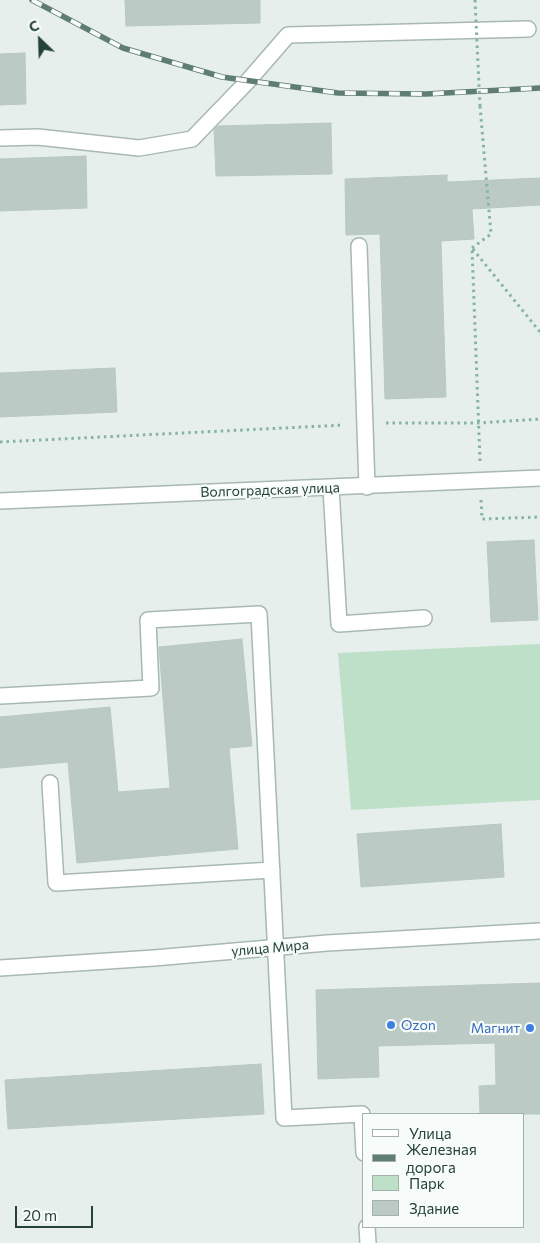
<!DOCTYPE html>
<html>
<head>
<meta charset="utf-8">
<style>
	body { margin:0 }
	#map { position:relative; width:540px; height:1243px; overflow:hidden; background:#e6efeb; font-family:Commissioner,sans-serif }
	canvas { display:block }
	.legend { position:absolute; left:362px; top:1113px; width:162px; height:115px; box-sizing:border-box; background:#f7fbf9; border:1px solid #a3b1ad; margin:0; padding:6px 9px; list-style:none; font-size:15px; color:#24423a }
	.legend li { display:flex; align-items:center; gap:10px; height:25px }
	.legend b { width:25px; border:1px solid #a3b1ad }
	.north { position:absolute; left:15px; top:15px; width:50px; height:50px; -webkit-text-stroke:4px #f7fbf9; paint-order:stroke; rotate:336deg; font-size:14px; font-weight:700; line-height:20px; text-align:center; color:#24423a }
	.north::after { content:''; display:block; margin:auto; width:18px; height:22px; background:#24423a; clip-path:polygon(50% 0,100% 100%,50% 72%,0 100%) }
	.scale { position:absolute; left:15px; top:1206px; width:78px; height:22px; box-sizing:border-box; border:2px solid #24423a; border-top:0; padding-left:6px; font-size:15px; line-height:18px; white-space:nowrap; color:#24423a; -webkit-text-stroke:4px #f7fbf9; paint-order:stroke }
</style>
</head>
<body>
<div id="map">
<canvas width="540" height="1243"></canvas>
<ul class="legend">
<li><b style="height:6px;background:#fff"></b>Улица</li>
<li><b style="height:6px;background:#5f7d75"></b>Железная дорога</li>
<li><b style="height:14px;background:#bfe0c8"></b>Парк</li>
<li><b style="height:14px;background:#bbcac4"></b>Здание</li>
</ul>
<div class="north">С</div>
<div class="scale">20 m</div>
</div>
<script>
const ctx = document.querySelector('canvas').getContext('2d');
ctx.lineJoin = 'round';
function fill(path, color) { ctx.fillStyle = color; ctx.fill(path, 'evenodd'); }
const poly = rows => new Path2D(rows.map(r => 'M' + r).join(''));
function strokePath(path, color, width, dash) { ctx.strokeStyle = color; ctx.lineWidth = width; ctx.lineCap = dash ? 'butt' : 'round'; ctx.setLineDash(dash || []); ctx.stroke(path); }
function write(font, color, halo, rows, align = 'center') {
  ctx.font = font + ' Commissioner,sans-serif'; ctx.lineWidth = 4.5; ctx.setLineDash([]); ctx.textBaseline = 'middle'; ctx.strokeStyle = halo; ctx.fillStyle = color; for (const [text, x, y, turn = 0] of rows) {
    ctx.save(); ctx.translate(x, y); ctx.rotate((+turn || 0) * Math.PI / 180); ctx.textAlign = isNaN(turn) ? turn : align; if (halo) ctx.strokeText(text, 0, 0); ctx.fillText(text, 0, 0); ctx.restore();
  }
}
fill(poly([
	[540,644,540,800,351,810,338,653]
]), '#bfe0c8');
const building = poly([
	[125,0,260,0,260,23,126,26,125,0],
	[25,53,26,104,0,105,0,54,25,53],
	[331,123,332,174,216,176,214,129,218,126,331,123],
	[86,156,87,208,0,211,0,159,86,156],
	[447,175,447,182,540,178,540,205,472,209,474,239,441,241,446,397,385,399,380,234,346,235,345,179,447,175],
	[115,368,117,412,0,417,0,373,115,368],
	[534,540,538,620,491,622,487,542,534,540],
	[242,639,252,746,229,748,238,849,77,863,68,762,0,768,0,717,110,707,118,792,170,788,159,647,242,639],
	[501,824,504,877,361,887,357,834,501,824],
	[540,983,540,1114,480,1114,479,1086,496,1085,495,1043,378,1046,379,1077,318,1079,316,990,540,983],
	[261,1064,264,1114,8,1129,5,1080,261,1064]
]);
fill(building, '#bbcac4');
strokePath(building, '#b8c9c2', 1);
const service = poly([
	[0,138,38,137,139,148,192,139,248,81,288,35,528,29],
	[359,246,367,487],
	[331,488,339,624,424,618],
	[0,696,151,688,148,620,259,614,284,1118,362,1114,364,1153],
	[50,783,56,883,272,870],
	[367,1227,368,1243]
]);
const minor = poly([
	[0,968,154,958,327,943,540,931]
]);
const tertiary = poly([
	[0,501,540,478]
]);
strokePath(service, '#a8b8b2', 18);
strokePath(minor, '#a8b8b2', 18);
strokePath(tertiary, '#a8b8b2', 18);
strokePath(poly([
	[472,248,491,234,480,106],
	[386,423,478,423,540,419],
	[0,442,344,425],
	[480,461,472,248,540,332],
	[481,500,482,519,540,517]
]), '#86b3a5', 3, [2.5, 4]);
strokePath(service, '#fff', 15);
strokePath(minor, '#fff', 15);
strokePath(tertiary, '#fff', 15);
const rail = poly([
	[32,0,123,48,222,77,338,93,426,94,540,88]
]);
strokePath(rail, '#5f7d75', 5.5);
strokePath(rail, '#f7fbf9', 4, [11]);
strokePath(poly([
	[475,0,480,106]
]), '#86b3a5', 3, [2.5, 4]);
for (const [x, y, r, color] of [
	[391,1025,5,"#3f7fe0"],
	[530,1028,5,"#3f7fe0"]
]) { const dot = new Path2D(); dot.arc(x, y, r, 0, 2 * Math.PI); ctx.fillStyle = color; ctx.fill(dot); strokePath(dot, '#f7fbf9', 2); }
write('14px', '#24423a', '#f7fbf9', [
	["Волгоградская улица",270,490,-2],
	["улица Мира",270,948,-5]
]);
write('14px', '#366cbe', '#f7fbf9', [
	["Ozon",401,1025],
	["Магнит",520,1028,"right"]
], 'left');
</script>
</body>
</html>
